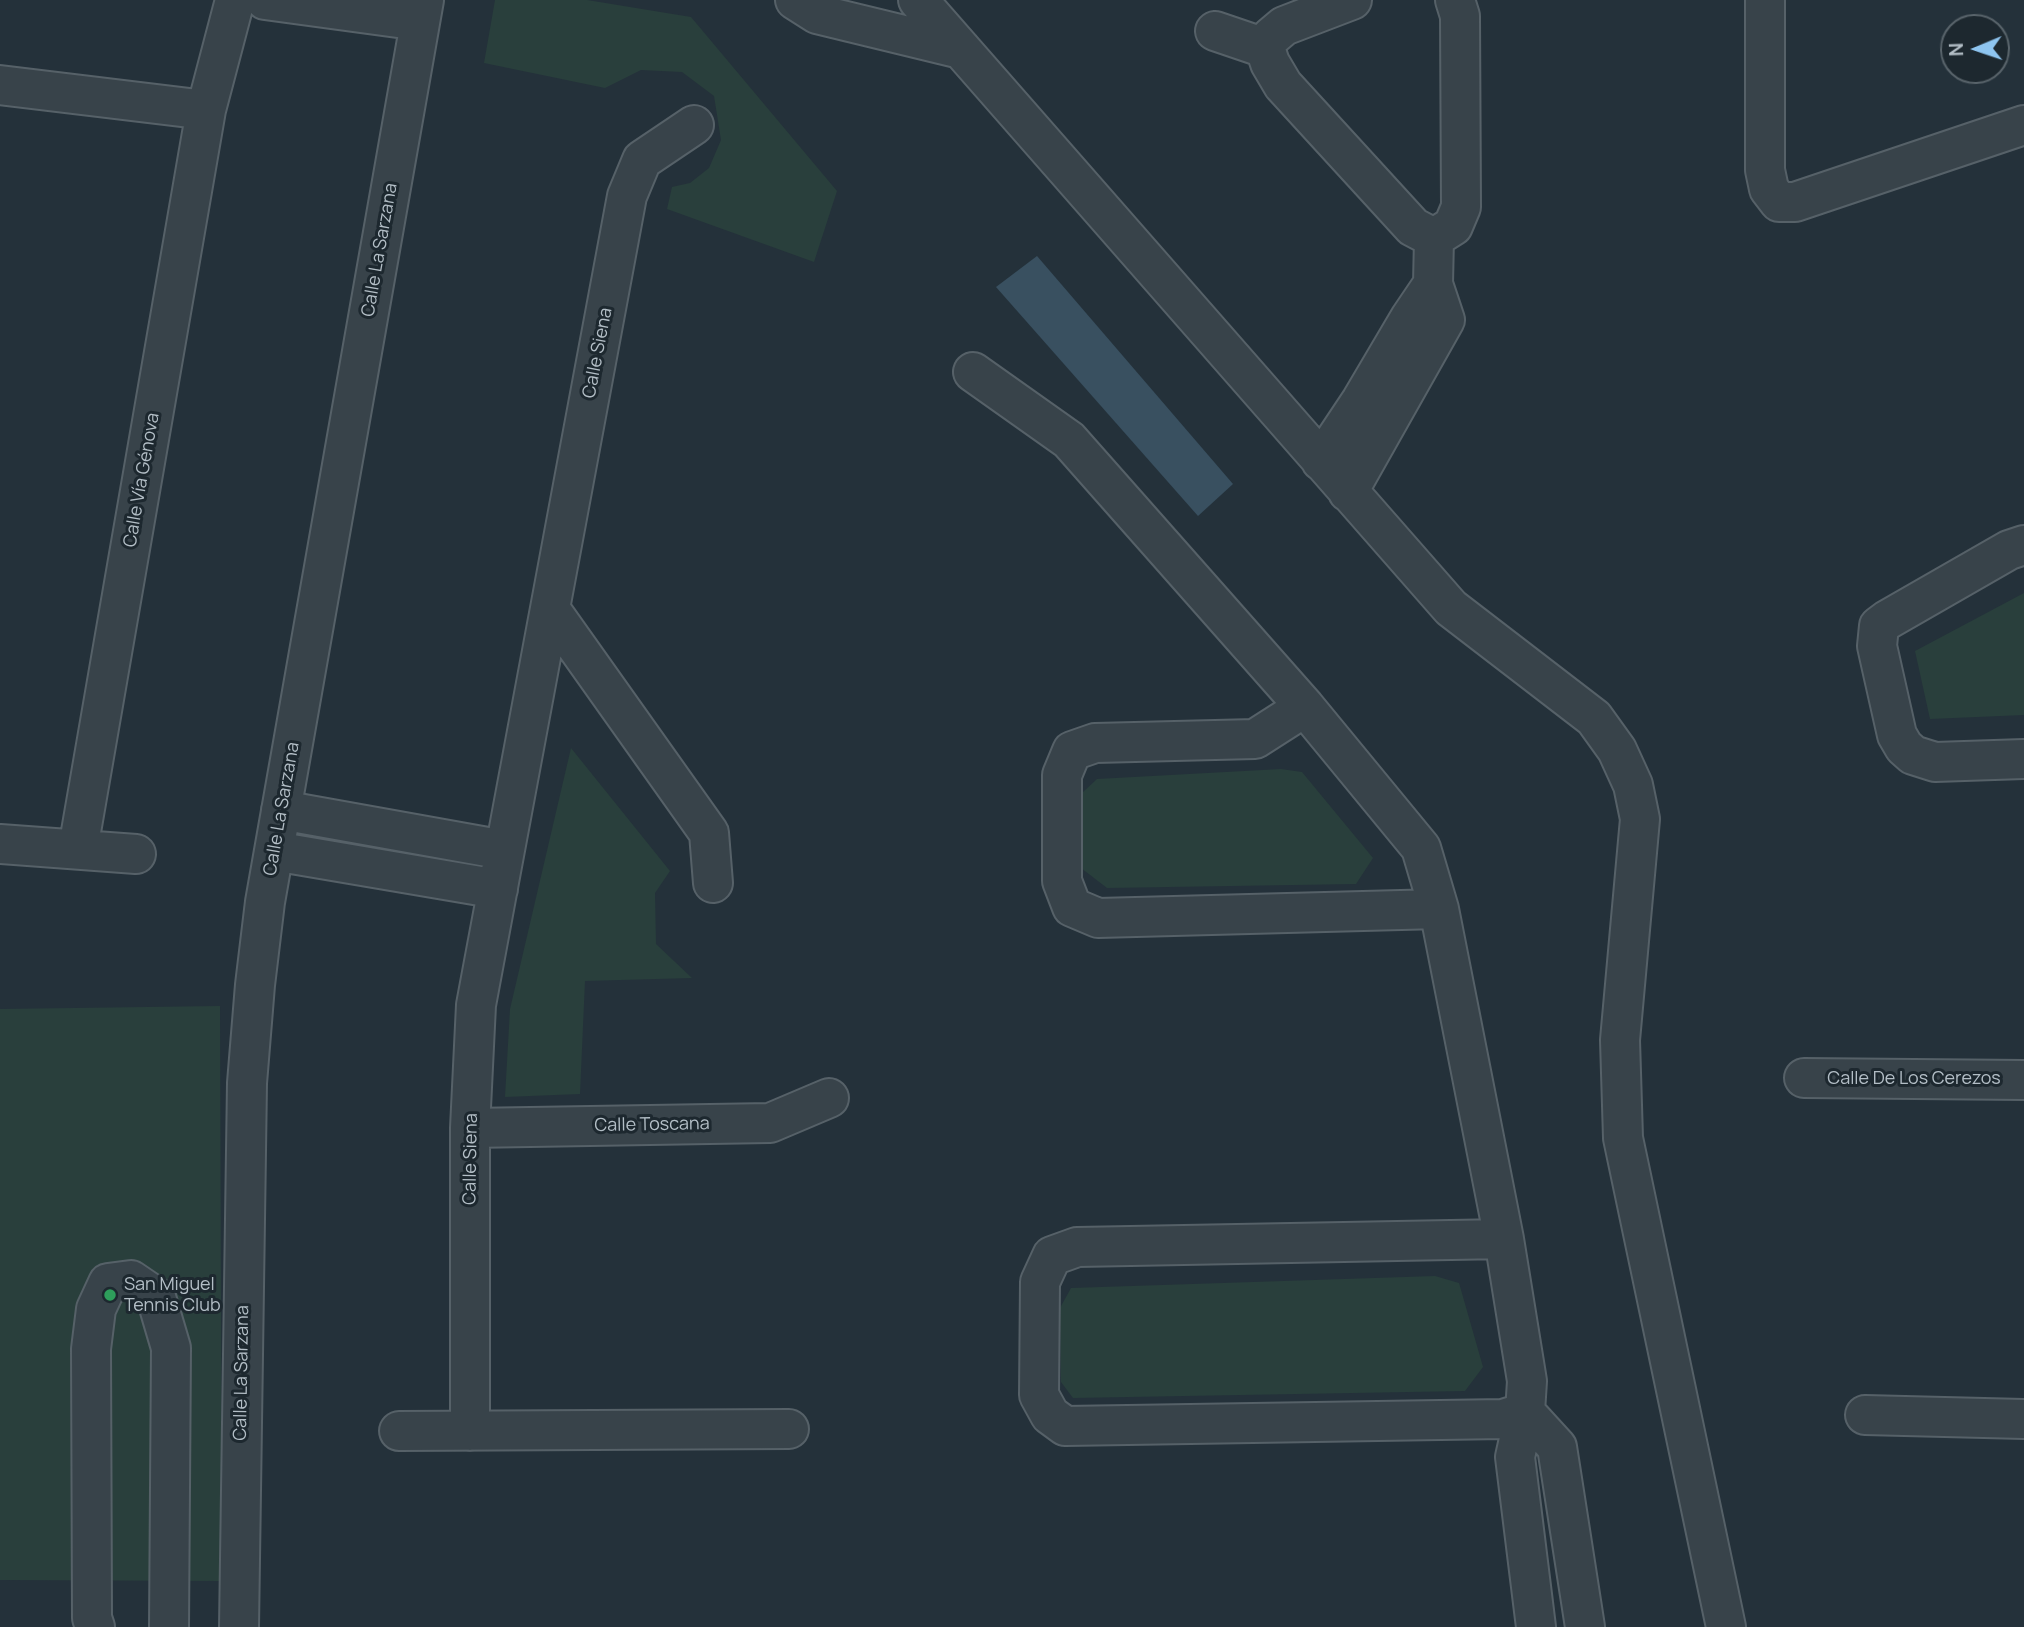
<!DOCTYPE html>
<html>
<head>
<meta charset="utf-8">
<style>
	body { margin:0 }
	#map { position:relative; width:2024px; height:1627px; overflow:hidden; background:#24313a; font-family:Manrope,sans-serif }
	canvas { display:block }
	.north { position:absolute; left:1940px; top:14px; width:70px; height:70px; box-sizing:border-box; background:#1d282f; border:2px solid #59646b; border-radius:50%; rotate:268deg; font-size:19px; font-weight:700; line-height:28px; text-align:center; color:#b3bec6 }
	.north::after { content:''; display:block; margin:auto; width:24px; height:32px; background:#8ec5f0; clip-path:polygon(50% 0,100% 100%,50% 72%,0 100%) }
</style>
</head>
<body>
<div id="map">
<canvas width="2024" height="1627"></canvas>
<div class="north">N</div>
</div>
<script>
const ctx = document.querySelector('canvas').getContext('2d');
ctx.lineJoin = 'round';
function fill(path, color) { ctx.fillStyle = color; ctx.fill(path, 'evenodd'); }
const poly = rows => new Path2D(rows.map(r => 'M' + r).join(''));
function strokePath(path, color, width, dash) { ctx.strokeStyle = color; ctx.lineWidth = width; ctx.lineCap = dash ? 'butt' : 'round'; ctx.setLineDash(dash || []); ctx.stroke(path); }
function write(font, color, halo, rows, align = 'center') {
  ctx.font = font + ' Manrope,sans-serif'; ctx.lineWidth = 6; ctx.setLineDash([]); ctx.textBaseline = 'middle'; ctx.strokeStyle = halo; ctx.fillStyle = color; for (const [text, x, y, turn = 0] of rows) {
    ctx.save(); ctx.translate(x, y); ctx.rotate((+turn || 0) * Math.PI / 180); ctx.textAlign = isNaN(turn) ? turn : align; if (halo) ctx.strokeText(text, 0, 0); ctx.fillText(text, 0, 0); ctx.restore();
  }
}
fill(poly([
	[495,0,587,0,691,17,837,191,814,262,667,209,672,187,690,183,709,168,721,140,714,96,682,72,641,70,605,88,484,63],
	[2024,593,2024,715,1930,719,1915,651],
	[571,748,670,871,655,893,656,944,692,978,585,981,580,1094,505,1097,510,1009],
	[1281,769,1302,772,1373,858,1356,884,1107,888,1081,868,1082,793,1097,779],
	[220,1006,222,1581,0,1580,0,1009],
	[1435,1276,1459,1283,1483,1367,1465,1391,1073,1398,1061,1382,1060,1308,1071,1288]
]), '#293f3c');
fill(poly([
	[1037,256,1233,484,1198,516,996,287]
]), '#395060');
const minor = poly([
	[265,0,420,21],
	[795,0,817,14,961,49],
	[918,0,1451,608,1594,718,1617,750,1633,785,1640,819,1620,1040,1623,1138,1726,1627],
	[1352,0,1284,26,1271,37,1265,48,1270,63,1283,85,1413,227,1434,238],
	[1765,0,1765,170,1769,189,1779,202,1795,202,2024,125],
	[1215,31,1265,48],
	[0,85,206,110],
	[1434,238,1453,226,1461,207,1460,16,1455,0],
	[973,372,1069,440,1305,707,1421,848,1439,909,1504,1239,1527,1381,1525,1412,1515,1457,1536,1627],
	[1321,461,1361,401,1410,318,1433,284],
	[1348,492,1445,320,1433,284,1434,238],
	[2024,545,2009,550,1887,620,1879,626,1877,646,1897,735,1904,747,1913,755,1935,762,2024,759],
	[550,609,709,833,713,883],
	[1305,707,1255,739,1095,743,1072,751,1062,775,1062,881,1072,907,1098,918,1439,909],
	[281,810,504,850],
	[0,844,136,854],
	[78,849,206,110,235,0],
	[274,851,498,889],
	[1804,1078,2024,1080],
	[470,1128,770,1123,829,1098],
	[1504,1239,1077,1247,1052,1256,1040,1282,1039,1395,1050,1415,1065,1426,1503,1419,1525,1412],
	[1525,1412,1557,1447,1585,1627],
	[1865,1415,2024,1419],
	[399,1431,789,1429],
	[470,1431,470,1128,476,1005,627,196,642,160,694,125],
	[95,1627,92,1618,91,1349,96,1309,108,1283,131,1280,156,1297,171,1348,169,1627],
	[239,1627,247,1083,255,985,265,902,424,0]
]);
strokePath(minor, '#566168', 42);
strokePath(minor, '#38434a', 38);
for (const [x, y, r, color] of [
	[110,1295,7,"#2e9e5b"]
]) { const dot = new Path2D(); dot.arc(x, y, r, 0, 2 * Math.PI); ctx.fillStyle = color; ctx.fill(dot); strokePath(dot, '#1d282f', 2.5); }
write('18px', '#b3bec6', '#1d282f', [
	["Calle La Sarzana",380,250,-80],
	["Calle Siena",598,353,-79],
	["Calle Vía Génova",142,480,-80],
	["Calle La Sarzana",282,809,-80],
	["Calle De Los Cerezos",1914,1079],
	["Calle Toscana",652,1125,-1],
	["Calle Siena",471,1159,-89],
	["Calle La Sarzana",242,1373,-89]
]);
write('18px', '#b3bec6', '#1d282f', [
	["San Miguel",124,1285],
	["Tennis Club",124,1306]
], 'left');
</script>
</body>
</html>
